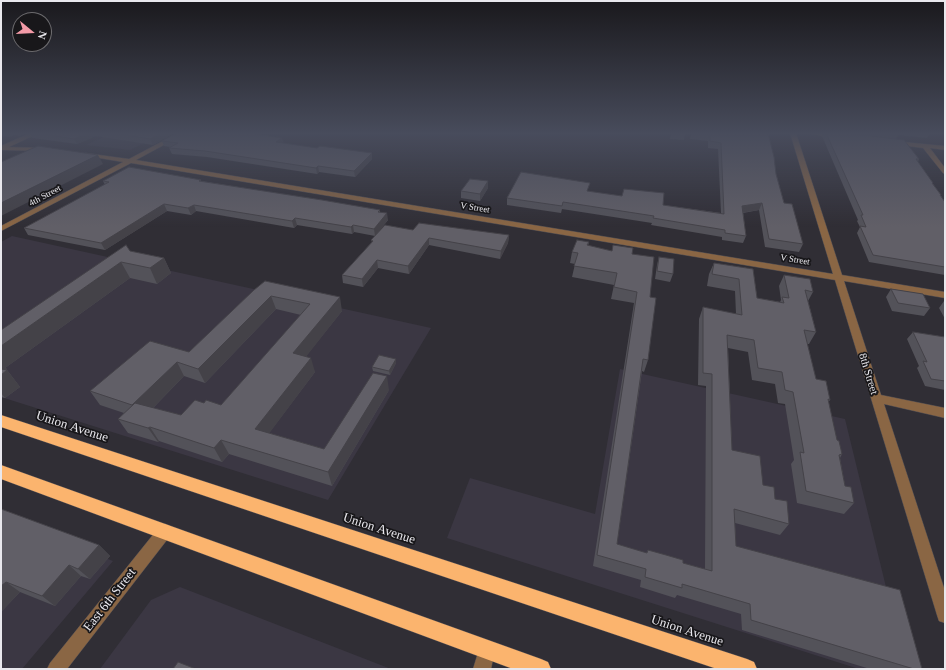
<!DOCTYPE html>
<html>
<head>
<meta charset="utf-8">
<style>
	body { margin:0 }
	#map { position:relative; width:946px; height:670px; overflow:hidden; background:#302e35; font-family:Georgia,serif }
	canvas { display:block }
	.frame { position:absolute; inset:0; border:2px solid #e9e8ed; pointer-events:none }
	.north { position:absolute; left:12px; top:12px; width:40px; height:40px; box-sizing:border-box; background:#18171a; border:1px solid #6c6b6e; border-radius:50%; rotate:108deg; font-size:11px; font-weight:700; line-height:16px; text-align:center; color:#e9e8ed }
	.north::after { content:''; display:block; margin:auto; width:14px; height:18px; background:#f39aa7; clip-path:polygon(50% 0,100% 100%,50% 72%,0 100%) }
</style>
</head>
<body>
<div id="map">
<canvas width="946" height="670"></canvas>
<div class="frame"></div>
<div class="north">N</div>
</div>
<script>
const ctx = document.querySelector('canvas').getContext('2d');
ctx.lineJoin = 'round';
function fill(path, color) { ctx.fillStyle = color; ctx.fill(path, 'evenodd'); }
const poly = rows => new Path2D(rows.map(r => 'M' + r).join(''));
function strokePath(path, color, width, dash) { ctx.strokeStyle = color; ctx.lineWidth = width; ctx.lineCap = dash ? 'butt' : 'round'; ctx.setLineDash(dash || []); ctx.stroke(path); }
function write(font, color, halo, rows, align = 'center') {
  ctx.font = font + ' Georgia,serif'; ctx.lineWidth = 3.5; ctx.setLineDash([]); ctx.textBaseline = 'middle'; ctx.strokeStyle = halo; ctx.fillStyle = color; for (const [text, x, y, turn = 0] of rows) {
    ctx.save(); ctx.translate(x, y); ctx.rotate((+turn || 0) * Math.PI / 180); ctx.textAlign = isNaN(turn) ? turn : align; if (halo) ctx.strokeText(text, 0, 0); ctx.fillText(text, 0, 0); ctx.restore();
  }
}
fill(poly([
	[112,133,165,133,130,150,86,145],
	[12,236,431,328,328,500,1,397,1,242],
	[620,369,845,419,906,669,859,669,447,538,470,478,595,514],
	[1,517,113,561,22,669,1,669],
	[180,587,391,669,100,669,151,600]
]), '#3b3743');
const minor = poly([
	[30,133,39,133,9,147,45,148,48,150,47,151,1,150,1,146,3,145,30,133],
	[178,133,186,133,136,160,833,274,790,133,796,133,842,275,945,292,945,298,844,281,881,395,945,408,945,418,884,404,945,591,945,623,939,621,937,615,835,280,131,163,1,231,1,226,123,162,87,156,84,154,85,153,129,159,178,133],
	[806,133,827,133,838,136,835,138,806,133],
	[894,141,945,146,945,150,930,148,945,168,945,174,943,173,923,148,892,144,892,142,894,141],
	[165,524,170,526,172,531,170,536,67,669,47,669,50,663,160,526,165,524],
	[487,641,493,643,495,649,491,669,473,669,481,643,487,641]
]);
const highway = poly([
	[1,415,747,659,754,662,757,669,717,669,1,427,1,415],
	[1,465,541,659,548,662,551,669,513,669,1,479,1,465]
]);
strokePath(minor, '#4e4c52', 1);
strokePath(highway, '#4e4c52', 1);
fill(minor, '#8a6644');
fill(highway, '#fbb46e');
fill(poly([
	[1,133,26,133,20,136,14,135,9,137,1,136],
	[30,133,174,133,153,145,96,136,77,144,32,138],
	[671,133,685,133,684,140,670,139],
	[691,133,768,133,776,174,784,203,803,244,799,252,765,247,759,210,743,213,746,236,743,243,722,240,722,237,651,225,652,223,562,209,561,213,507,205,507,198,588,191,663,205,721,213,718,149,708,148,708,141,690,139],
	[824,133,930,133,927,138,898,135,896,139,919,159,918,162,933,183,933,184,941,195,941,196,945,202,945,275,869,262,857,233,860,227,857,221,858,220,822,136],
	[162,141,284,143,372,159,355,177,319,172,317,174,207,157,172,154,169,148,170,147,164,146],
	[201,180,201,181,380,210,380,212,388,220,375,236,354,232,352,234,297,225,294,228,196,211,191,215,167,211,105,250,28,235,24,228,105,185,103,181],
	[488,181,488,188,480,201,461,198,461,191],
	[413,230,509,235,508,243,500,259,429,245,409,274,378,268,363,287,343,283,342,275,372,242,371,240],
	[589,242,588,246,612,251,632,254,650,297,648,360,644,372,642,371,617,544,646,553,648,550,683,563,705,569,706,386,698,385,699,319,703,307,736,314,735,291,707,286,709,274,714,263,753,269,757,298,780,302,781,300,779,286,784,275,813,292,808,301,816,332,809,344,807,344,816,379,830,400,828,403,837,440,842,454,840,458,845,486,854,503,844,514,797,503,791,464,794,460,785,404,778,403,775,384,752,380,748,352,728,348,732,450,775,499,789,524,780,535,735,523,736,546,922,669,870,669,742,630,741,614,677,595,675,598,640,587,641,580,593,566,634,303,611,299,614,285,572,277,575,264,570,263,572,252],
	[130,251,164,258,171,273,157,284,130,278,5,368,7,369,6,370,7,370,20,387,5,398,1,397,1,330],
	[659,257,673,274,670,282,655,279,657,265],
	[891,289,930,308,924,316,892,311,886,297],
	[254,290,342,311,306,356,315,372,269,433,324,449,389,390,332,486,229,454,222,462,159,441,158,442,128,433,118,419,124,413,100,405,90,391,189,352],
	[276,309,301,315,221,405,204,403,181,415,153,408,184,376,205,383],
	[944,301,945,301,945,319,939,308],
	[913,332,945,337,945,390,925,386,917,368,919,366,907,339],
	[396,359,396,363,390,375,373,371,372,367],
	[1,509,99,545,110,556,90,579,81,576,55,606,20,592,1,612]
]), '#535259');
fill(poly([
	[7,133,13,133,14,135,9,137],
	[18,133,26,133,20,136],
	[86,133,95,133,96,136,77,144,74,139],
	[161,133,174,133,153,145,150,139],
	[282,138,284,143,276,142],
	[372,153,372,159,355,177,354,171],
	[98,155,103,164,1,216,1,203],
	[318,166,319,172,317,174,316,168],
	[488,181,488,188,480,201,480,194],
	[762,203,759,210,740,213,742,206],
	[164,204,167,211,105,250,101,243],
	[194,205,196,211,191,215,188,208],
	[387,213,388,220,375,236,374,229],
	[295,218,297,225,294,228,292,221],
	[353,225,354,232,352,234,351,227],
	[509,235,508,243,500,259,501,251],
	[429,238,429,245,409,274,408,266],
	[164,258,171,273,157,284,150,268],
	[377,260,378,268,363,287,362,279],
	[121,262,130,278,5,368,7,369,1,373,1,346],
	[271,296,276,309,205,383,198,369],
	[340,297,342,311,298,367,293,353],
	[311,358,315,372,262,443,255,429],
	[396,359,396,363,390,375,389,371],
	[177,362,184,376,142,419,132,405],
	[7,370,20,387,5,398,1,393,1,375],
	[387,376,389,390,332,486,328,472],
	[150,427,159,441,158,442,148,428],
	[221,440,229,454,222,462,214,448],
	[99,545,110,556,90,579,78,569],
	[69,565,81,576,55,606,42,596],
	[6,582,20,592,1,612,1,586]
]), '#444248');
const building = poly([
	[37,133,86,133,74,139,37,133],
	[114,133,161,133,150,139,114,133],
	[176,133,250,133,282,138,276,142,317,148,320,146,372,153,354,171,318,166,316,168,205,151,169,148,178,143,162,141,176,133],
	[671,133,685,133,685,136,671,134,671,133],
	[702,133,768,133,774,157,776,174,784,203,792,204,803,244,769,239,762,203,742,206,746,236,725,233,725,230,653,218,654,216,563,202,562,206,507,198,521,172,590,183,587,191,622,196,624,189,664,193,663,205,724,214,721,143,710,141,710,134,702,133],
	[826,133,847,133,904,140,919,159,916,159,933,183,932,183,941,195,940,195,945,202,945,267,873,255,860,226,866,227,861,215,863,215,826,133],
	[38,146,98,155,1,203,1,162,38,146],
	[129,167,201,180,199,181,322,200,380,210,378,212,387,213,374,229,353,225,351,227,295,218,292,221,194,205,188,208,164,204,101,243,24,228,109,182,103,181,129,167],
	[470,179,488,181,480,194,461,191,470,179],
	[419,223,509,235,501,251,429,238,408,266,377,260,362,279,342,275,373,241,371,240,385,225,413,230,419,223],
	[577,240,589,242,587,245,612,251,613,245,633,248,632,254,654,257,650,297,656,298,648,360,643,359,617,544,647,553,648,550,666,555,683,560,683,563,712,571,712,374,703,373,703,307,742,315,739,279,712,274,714,263,753,269,757,298,784,303,782,297,789,298,784,275,810,279,813,292,805,290,816,332,804,330,816,379,826,381,830,400,828,399,837,440,839,441,842,454,839,455,845,486,851,487,854,503,806,491,800,452,804,453,793,392,785,390,782,372,758,368,754,340,727,335,732,450,760,456,763,485,774,487,775,499,787,501,789,524,734,509,736,546,900,590,922,669,914,669,751,620,750,604,682,584,682,588,645,577,646,569,597,555,637,292,614,287,617,273,574,266,578,253,572,252,577,240],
	[126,245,130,251,164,258,150,268,121,262,1,346,1,330,126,245],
	[659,257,674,259,673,274,657,271,659,257],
	[265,281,340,297,293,353,311,358,255,429,324,449,373,373,387,376,328,472,221,440,214,448,150,427,148,428,118,419,135,403,181,415,195,400,204,403,206,400,221,405,310,304,271,296,198,369,177,362,132,405,90,391,150,341,189,352,254,290,265,281],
	[891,289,923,294,930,308,898,303,891,289],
	[913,332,945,337,945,381,931,379,923,361,927,362,913,332],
	[379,355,396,359,389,371,372,367,379,355],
	[1,369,7,370,1,375,1,369],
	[1,509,99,545,78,569,69,565,42,596,6,582,1,586,1,509],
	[178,662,196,669,173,669,178,662]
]);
fill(building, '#615f67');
strokePath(building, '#444248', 1);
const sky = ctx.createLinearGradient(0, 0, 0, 227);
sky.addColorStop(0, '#1a191d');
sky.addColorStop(0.59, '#484c5c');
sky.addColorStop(1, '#484c5c00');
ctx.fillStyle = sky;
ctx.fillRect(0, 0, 946, 227);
write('9px', '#e9e8ed', '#18171a', [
	["4th Street",45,196,-28],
	["V Street",475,208,9],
	["V Street",795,260,9]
]);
write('11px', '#e9e8ed', '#18171a', [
	["8th Street",868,374,73]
]);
write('13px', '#e9e8ed', '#18171a', [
	["Union Avenue",72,427,18],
	["Union Avenue",379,529,18],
	["East 6th Street",110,600,-52],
	["Union Avenue",687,631,18]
]);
</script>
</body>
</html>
